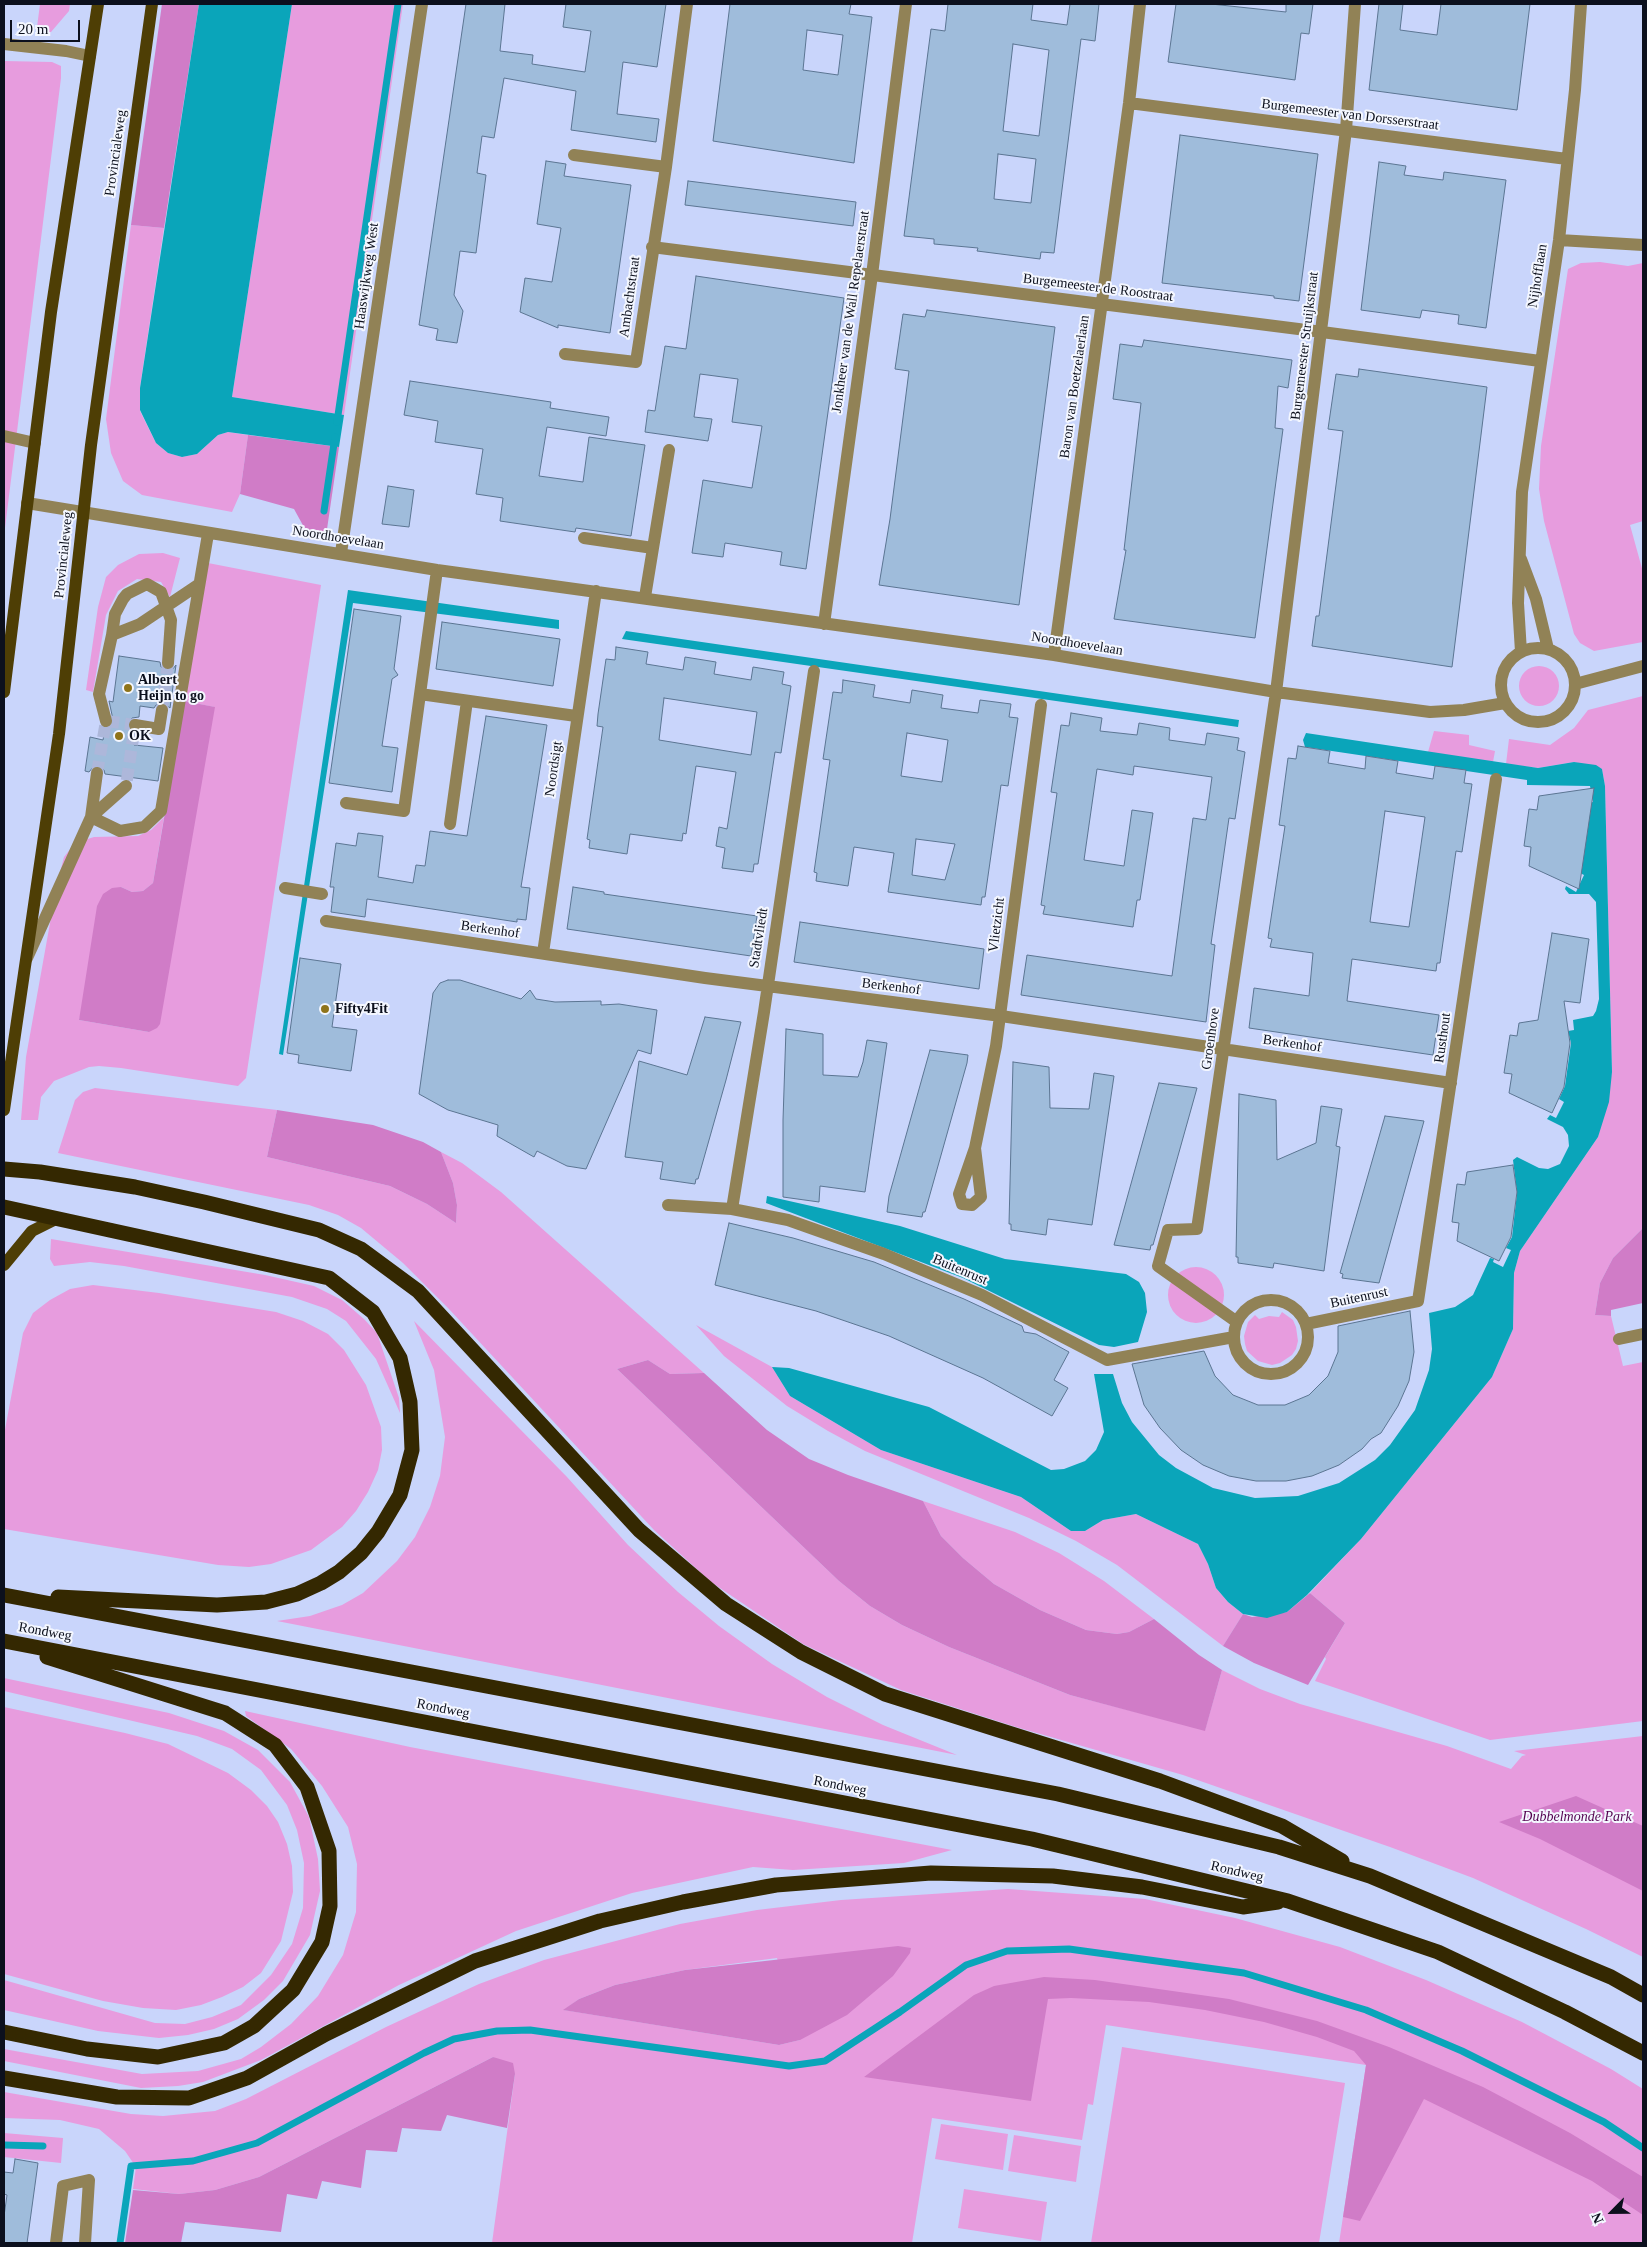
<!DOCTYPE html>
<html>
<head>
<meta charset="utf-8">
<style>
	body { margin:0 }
	#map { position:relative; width:1647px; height:2247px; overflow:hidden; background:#c9d5fb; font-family:Georgia,serif }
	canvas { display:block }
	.frame { position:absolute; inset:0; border:5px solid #0c101d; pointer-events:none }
	.north { position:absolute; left:1587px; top:2187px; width:50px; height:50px; -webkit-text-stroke:4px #f4f7ff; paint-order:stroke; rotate:247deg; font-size:14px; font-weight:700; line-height:20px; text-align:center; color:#0c101d }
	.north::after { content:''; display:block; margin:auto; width:18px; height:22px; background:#0c101d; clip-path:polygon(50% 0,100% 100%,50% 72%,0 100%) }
	.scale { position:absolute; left:10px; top:20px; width:70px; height:22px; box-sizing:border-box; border:2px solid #0c101d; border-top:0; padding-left:6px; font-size:15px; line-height:18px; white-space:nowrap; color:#0c101d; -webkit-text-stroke:4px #f4f7ff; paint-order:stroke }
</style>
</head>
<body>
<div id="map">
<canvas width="1647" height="2247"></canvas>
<div class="frame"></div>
<div class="north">N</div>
<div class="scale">20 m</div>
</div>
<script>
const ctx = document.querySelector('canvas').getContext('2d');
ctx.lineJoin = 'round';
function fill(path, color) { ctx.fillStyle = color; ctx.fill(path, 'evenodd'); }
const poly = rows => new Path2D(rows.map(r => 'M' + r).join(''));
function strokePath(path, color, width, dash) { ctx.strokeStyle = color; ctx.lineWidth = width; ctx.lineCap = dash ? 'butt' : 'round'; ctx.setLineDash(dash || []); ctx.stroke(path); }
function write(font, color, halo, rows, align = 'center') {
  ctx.font = font + ' Georgia,serif'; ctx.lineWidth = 4; ctx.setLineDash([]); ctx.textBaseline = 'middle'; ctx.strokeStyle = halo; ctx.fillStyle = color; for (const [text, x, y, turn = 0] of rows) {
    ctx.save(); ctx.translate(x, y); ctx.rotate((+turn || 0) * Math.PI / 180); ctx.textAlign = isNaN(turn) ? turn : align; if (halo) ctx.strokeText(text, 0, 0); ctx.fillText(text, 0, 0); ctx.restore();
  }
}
fill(poly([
	[40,4,70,4,69,11,51,32,36,35],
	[292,4,403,4,344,415,232,397],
	[4,61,52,62,61,66,61,78,4,536],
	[131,225,164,228,140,387,140,411,156,443,168,453,182,457,197,454,218,435,228,432,248,435,240,494,232,512,142,495,123,481,111,453,106,419],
	[1600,262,1628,266,1643,263,1643,521,1630,525,1643,572,1643,642,1594,651,1580,643,1574,634,1544,521,1539,489,1541,446,1568,269,1581,263],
	[163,553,180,558,170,597,161,582,137,579,118,591,106,615,93,692,86,690,98,607,106,577,118,565,139,554],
	[208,563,321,585,246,1078,238,1086,121,1068,99,1066,89,1067,54,1081,41,1097,38,1120,21,1120,26,1057,57,884,64,857,75,843,94,837,138,836,151,830,164,817,153,883,143,891,132,892,121,887,79,1020,149,1032,214,707,184,701],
	'1519 686a20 20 0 1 1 40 0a20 20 0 1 1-40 0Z',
	[1643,696,1643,1228,1613,1258,1600,1283,1595,1315,1611,1316,1623,1366,1643,1362,1643,1721,1490,1740,1315,1681,1326,1659,1325,1657,1345,1623,1310,1593,1361,1539,1492,1377,1513,1329,1514,1273,1520,1251,1598,1137,1612,1072,1605,786,1602,769,1574,762,1538,768,1506,764,1509,739,1550,745,1574,728,1588,710],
	[1434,731,1469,735,1469,745,1495,751,1493,762,1428,752],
	[95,1088,277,1110,267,1157,390,1186,427,1204,456,1223,457,1205,453,1183,441,1152,462,1163,501,1192,704,1373,670,1374,648,1360,617,1369,839,1581,870,1606,902,1625,949,1647,1070,1695,1205,1730,1222,1670,1260,1689,1300,1704,1447,1746,1511,1769,1522,1756,1526,1755,1514,1751,1643,1736,1643,1957,1586,1929,1473,1878,1390,1847,1183,1775,1016,1727,901,1690,803,1644,711,1582,654,1530,448,1308,403,1263,361,1228,338,1215,309,1205,58,1153,75,1100,83,1092],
	[51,1239,265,1275,314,1286,342,1300,364,1319,377,1333,399,1398,400,1413,376,1359,346,1321,327,1309,292,1297,124,1266,90,1262,54,1266,50,1259],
	'1168 1295a28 28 0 1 1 56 0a28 28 0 1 1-56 0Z',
	[93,1285,159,1293,276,1312,303,1321,328,1334,344,1350,366,1385,381,1427,382,1450,378,1470,368,1492,356,1511,342,1527,311,1550,271,1564,249,1567,218,1565,4,1529,4,1435,23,1333,33,1313,50,1300,70,1289],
	[1282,1312,1293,1320,1296,1327,1298,1341,1296,1349,1292,1355,1280,1363,1272,1365,1258,1361,1247,1351,1245,1344,1244,1336,1248,1322,1255,1315,1259,1319,1269,1316,1279,1317],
	[414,1321,567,1477,628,1545,678,1592,719,1626,772,1664,827,1697,883,1725,957,1755,277,1621,310,1616,342,1605,363,1593,397,1561,415,1537,430,1507,440,1476,445,1437,434,1370],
	[696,1325,772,1367,790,1396,881,1450,1021,1497,1071,1531,1085,1531,1103,1520,1136,1514,1198,1544,1208,1564,1216,1588,1228,1602,1243,1614,1223,1646,1117,1565,1076,1541,1029,1518,865,1451,828,1431,787,1406,724,1356],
	[923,1501,1015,1532,1059,1553,1104,1581,1154,1619,1129,1632,1117,1634,1086,1630,1040,1610,994,1584,963,1558,941,1536],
	[4,1678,169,1713,224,1731,258,1750,290,1782,309,1817,318,1859,320,1891,310,1935,283,1981,264,2000,238,2019,214,2029,188,2035,159,2038,98,2031,4,2010,4,1980,155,2023,185,2024,212,2017,241,2005,271,1975,292,1944,303,1908,304,1863,297,1830,287,1805,261,1770,232,1749,197,1736,4,1691],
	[4,1707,125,1733,168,1744,228,1773,251,1790,267,1806,278,1822,287,1844,292,1866,293,1892,281,1941,261,1973,243,1987,222,1997,201,2005,176,2010,143,2008,103,2001,4,1974],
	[245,1711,410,1747,952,1850,904,1863,793,1870,753,1867,632,1893,516,1931,399,1985,261,2060,203,2082,178,2086,141,2088,4,2061,4,2049,142,2074,198,2071,241,2059,261,2047,291,2024,318,1996,343,1955,356,1912,357,1864,348,1827,322,1786,291,1749,246,1716],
	[1008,1889,1145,1899,1235,1918,1340,1947,1426,1980,1522,2022,1611,2069,1643,2089,1643,2243,1339,2243,1366,2065,1106,2025,1093,2105,1088,2104,1082,2140,932,2118,912,2243,492,2243,515,2074,493,2057,259,2177,215,2190,179,2194,133,2189,136,2167,125,2151,99,2129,60,2120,4,2118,4,2092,131,2114,163,2116,215,2111,246,2099,386,2027,479,1984,544,1960,680,1924,757,1910,841,1900],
	[777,1958,800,2040,779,2045,564,2010,579,1999,615,1985,685,1970],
	[1122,2047,1345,2083,1319,2243,1091,2243],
	[941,2124,1008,2134,1003,2170,935,2159],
	[4,2133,63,2138,61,2163,4,2157],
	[1014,2135,1081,2146,1076,2182,1008,2171],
	[964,2189,1047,2202,1041,2241,958,2228]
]), '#e79cde');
fill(poly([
	[162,4,199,4,164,228,131,225],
	[248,435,339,447,326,536,305,529,294,509,240,494],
	[184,701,215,707,160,1024,157,1028,149,1032,79,1020,97,906,103,894,112,888,121,887,132,892,143,891,153,883],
	[277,1110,373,1125,423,1142,441,1152,453,1183,457,1205,456,1223,427,1204,390,1186,267,1157],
	[1643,1228,1643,1303,1611,1310,1611,1316,1595,1315,1600,1283,1613,1258],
	[648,1360,670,1374,704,1373,767,1430,809,1459,848,1475,923,1501,941,1536,963,1558,994,1584,1040,1610,1086,1630,1117,1634,1129,1632,1154,1619,1199,1655,1222,1670,1205,1731,1070,1695,949,1647,902,1625,870,1606,839,1581,617,1369],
	[1310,1593,1345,1623,1308,1685,1254,1663,1223,1646,1243,1614,1252,1617,1287,1612],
	[1576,1796,1643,1826,1643,1891,1540,1839,1499,1822],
	[898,1946,911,1948,910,1953,893,1976,847,2015,800,2040,779,2045,563,2010,579,1999,615,1985,685,1970],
	[1044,1977,1095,1980,1229,1999,1317,2021,1389,2047,1483,2087,1570,2133,1638,2174,1643,2177,1643,2215,1592,2181,1424,2099,1360,2221,1343,2217,1366,2065,1354,2051,1317,2037,1264,2022,1205,2010,1149,2002,1071,1998,1048,1999,1031,2101,864,2077,974,1995,994,1986],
	[493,2057,513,2063,515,2074,507,2128,447,2115,441,2131,402,2128,397,2152,366,2150,361,2188,322,2181,317,2199,287,2194,281,2232,185,2222,181,2243,125,2243,133,2190,179,2194,215,2190,259,2177]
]), '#d07cc7');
fill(poly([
	[199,4,292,4,232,397,344,415,339,447,228,432,218,435,197,454,182,457,168,453,156,443,140,410,140,388],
	[348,590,559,620,559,629,353,603,283,1055,279,1054],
	[626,631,1239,720,1238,727,622,639],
	[1306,733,1538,768,1574,762,1596,765,1602,769,1605,786,1612,1072,1609,1102,1598,1137,1520,1251,1514,1273,1513,1329,1492,1377,1361,1539,1307,1595,1287,1612,1267,1618,1243,1614,1228,1602,1216,1588,1208,1564,1198,1544,1136,1514,1103,1520,1085,1531,1071,1531,1021,1497,881,1450,790,1396,772,1367,789,1368,929,1407,1051,1470,1064,1469,1085,1461,1096,1450,1104,1432,1094,1374,1113,1374,1122,1403,1132,1422,1159,1455,1176,1468,1213,1488,1255,1498,1298,1496,1339,1483,1375,1460,1390,1445,1415,1410,1429,1370,1432,1349,1429,1313,1455,1307,1473,1295,1490,1258,1494,1259,1493,1262,1503,1267,1511,1250,1506,1248,1512,1237,1517,1193,1513,1160,1517,1157,1539,1168,1548,1169,1560,1164,1569,1146,1568,1135,1563,1127,1547,1119,1550,1115,1556,1118,1564,1102,1559,1099,1565,1086,1571,1043,1568,1031,1574,1030,1573,1020,1593,1016,1596,1011,1599,999,1596,902,1589,894,1569,894,1565,889,1566,886,1576,892,1584,875,1578,872,1587,803,1593,802,1590,786,1527,785,1527,780,1305,747,1303,740],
	[767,1196,900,1226,1005,1259,1126,1274,1139,1282,1145,1293,1147,1312,1138,1342,1114,1347,1099,1345,963,1278,766,1203]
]), '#0aa5ba');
strokePath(poly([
	[337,422,398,4],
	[324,511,335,437],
	[4,2145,43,2146],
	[120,2243,131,2166,193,2161,257,2143,424,2053,454,2039,497,2031,530,2030,789,2066,825,2061,900,2012,966,1965,1007,1951,1069,1949,1244,1973,1366,2010,1462,2051,1604,2122,1643,2148]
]), '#0aa5ba', 7);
const building = poly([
	[466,4,505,4,500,51,533,55,532,64,585,72,591,31,563,27,566,4,666,4,657,67,623,62,617,114,659,119,656,142,571,130,576,91,504,78,494,138,482,136,477,173,486,175,476,253,460,251,454,295,463,311,457,343,436,340,438,329,419,325,466,4],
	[730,4,851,4,849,14,872,17,854,163,713,141,730,4],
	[807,30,843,35,838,75,803,70,807,30],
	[948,4,1033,4,1031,20,1067,25,1070,4,1099,4,1095,41,1081,39,1054,253,1041,252,1040,259,977,251,978,248,934,244,934,239,904,236,931,29,945,31,948,4],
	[1013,44,1049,50,1039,136,1003,131,1013,44],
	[998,154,1036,159,1031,203,994,199,998,154],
	[1176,4,1211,4,1286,12,1286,4,1313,4,1309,34,1301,33,1295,80,1168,62,1176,4],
	[1379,4,1403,4,1400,30,1437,35,1441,4,1530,4,1517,110,1369,90,1379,4],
	[1180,135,1318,154,1299,301,1274,298,1274,296,1162,283,1180,135],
	[546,161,566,164,564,176,631,185,610,333,558,325,558,328,520,312,525,278,552,282,561,228,537,224,546,161],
	[1379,162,1406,166,1404,175,1443,180,1444,172,1506,180,1486,328,1458,324,1459,315,1422,310,1420,318,1361,310,1379,162],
	[688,181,856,202,853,226,685,205,688,181],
	[696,276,844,298,806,569,780,565,782,552,725,543,723,557,692,553,703,480,752,488,762,426,732,422,738,379,700,374,694,417,712,419,708,441,645,432,648,410,655,411,665,346,686,349,696,276],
	[927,310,1055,327,1019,605,879,585,890,519,909,371,895,369,903,314,925,317,927,310],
	[1144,340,1292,360,1288,388,1278,386,1275,428,1283,429,1255,638,1114,619,1126,550,1124,550,1141,403,1113,399,1120,344,1142,347,1144,340],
	[1359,369,1487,387,1452,667,1312,646,1316,616,1319,616,1343,431,1328,429,1336,374,1358,377,1359,369],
	[410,381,551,402,550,408,609,417,606,436,547,427,539,476,583,482,589,437,645,445,631,536,576,528,575,532,500,521,503,498,476,494,483,449,435,442,438,421,404,415,410,381],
	[388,486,414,490,409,527,382,524,388,486],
	[354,609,401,616,394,669,398,675,392,679,382,746,398,748,392,792,329,783,354,609],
	[442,622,560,639,553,686,436,669,442,622],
	[616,647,648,652,646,664,683,670,685,657,716,662,714,674,751,680,753,667,784,672,782,684,791,686,781,753,775,752,758,864,754,864,753,872,722,868,725,848,716,846,719,827,727,829,736,772,696,766,686,834,683,833,682,841,630,834,627,854,589,848,590,840,587,839,603,727,597,726,598,714,606,659,615,660,616,647],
	[664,698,757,712,751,755,659,740,664,698],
	[119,656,160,662,161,667,167,671,172,670,176,665,170,708,163,702,156,705,154,708,140,706,139,717,132,718,127,724,130,731,136,733,134,745,163,748,158,781,105,774,104,770,99,765,94,766,89,772,85,771,90,737,103,740,105,729,111,727,114,724,109,701,113,702,119,656],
	[843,680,875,685,873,697,910,703,912,690,943,695,941,708,978,713,980,700,1011,704,1009,717,1018,718,1010,772,1008,786,1001,785,985,897,982,897,981,905,888,892,894,853,854,847,848,886,816,881,817,873,814,872,830,760,823,759,833,692,842,693,843,680],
	[907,733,948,740,942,782,901,776,907,733],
	[916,839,955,844,945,880,912,875,916,839],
	[1071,713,1102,718,1100,731,1137,735,1139,723,1170,728,1169,740,1205,745,1207,733,1239,738,1237,750,1245,752,1235,819,1229,818,1211,944,1215,945,1206,1022,1021,995,1027,955,1172,976,1193,818,1206,820,1212,777,1134,766,1133,775,1097,769,1084,860,1124,866,1132,810,1153,813,1140,900,1137,900,1133,927,1043,914,1045,906,1041,905,1057,793,1051,792,1061,725,1069,726,1071,713],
	[486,716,547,725,521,887,530,888,526,920,517,919,517,922,367,899,365,917,331,912,334,887,330,887,336,843,356,846,358,833,383,836,378,877,413,883,416,865,425,866,430,831,467,836,486,716],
	[1298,746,1330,751,1328,763,1365,769,1366,756,1398,761,1396,773,1433,779,1435,766,1466,770,1464,783,1472,784,1462,852,1456,851,1440,963,1437,963,1436,971,1352,959,1347,1001,1439,1015,1433,1055,1249,1028,1254,988,1309,996,1313,953,1270,947,1272,939,1268,938,1285,826,1279,825,1288,758,1296,759,1298,746],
	[1385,811,1425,817,1409,927,1370,922,1385,811],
	[1594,788,1579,889,1529,866,1531,847,1524,846,1529,809,1537,810,1539,796,1594,788],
	[573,887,604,892,604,894,757,916,751,956,567,929,573,887],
	[800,922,984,949,979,989,794,962,800,922],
	[1552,933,1589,939,1580,1003,1564,1001,1570,1043,1564,1087,1552,1113,1509,1093,1512,1074,1504,1073,1510,1035,1517,1036,1519,1023,1538,1020,1552,933],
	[300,958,341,964,332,1027,357,1030,351,1071,298,1063,299,1055,287,1053,300,958],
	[448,980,460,980,521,999,530,990,536,999,555,1002,601,1001,601,1005,619,1004,657,1010,651,1054,638,1050,586,1169,567,1166,537,1151,534,1157,497,1136,498,1125,448,1110,419,1094,433,993,440,983,448,980],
	[705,1017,741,1022,726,1080,698,1179,696,1179,695,1184,660,1179,663,1162,625,1157,639,1061,687,1075,705,1017],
	[786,1029,823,1034,823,1075,858,1077,863,1062,867,1040,887,1043,865,1192,820,1186,819,1202,783,1197,783,1120,786,1029],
	[930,1050,968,1055,967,1063,925,1212,923,1212,922,1217,887,1212,889,1196,930,1050],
	[1013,1062,1049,1067,1050,1108,1089,1109,1094,1073,1114,1076,1092,1225,1048,1219,1046,1235,1011,1230,1011,1224,1009,1224,1013,1062],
	[1159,1083,1197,1088,1153,1245,1151,1245,1150,1250,1114,1245,1159,1083],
	[1239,1094,1276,1100,1277,1160,1316,1143,1321,1106,1342,1109,1336,1146,1340,1147,1324,1271,1274,1263,1273,1268,1238,1263,1238,1257,1236,1257,1239,1094],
	[1385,1116,1424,1121,1379,1283,1342,1278,1343,1274,1340,1273,1385,1116],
	[1513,1165,1517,1192,1511,1237,1499,1261,1457,1241,1459,1223,1452,1222,1457,1184,1465,1185,1467,1172,1513,1165],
	[729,1223,793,1238,874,1262,964,1299,1022,1326,1024,1332,1036,1334,1069,1352,1054,1380,1068,1388,1052,1416,983,1378,889,1336,816,1311,715,1285,729,1223],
	[1410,1311,1414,1352,1409,1381,1398,1406,1381,1433,1371,1439,1362,1449,1339,1465,1312,1476,1286,1481,1256,1481,1229,1476,1203,1465,1181,1450,1160,1428,1144,1405,1132,1364,1204,1351,1215,1376,1233,1395,1258,1405,1285,1405,1309,1395,1328,1376,1338,1352,1338,1326,1410,1311],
	[15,2159,38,2163,27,2243,4,2243,4,2216,7,2195,4,2194,4,2172,13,2173,15,2159]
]);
fill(building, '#9fbcdb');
strokePath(building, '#5b7592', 1);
strokePath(poly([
	[162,710,168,663],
	[97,773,106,721,135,725,126,786]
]), '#adb7da', 12, [12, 6]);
strokePath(poly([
	[4,44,66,51,90,56],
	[1129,103,1567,159],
	[574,155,666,167],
	[1559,240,1643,245],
	[652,247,1322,332,1540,361],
	[565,354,636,362,666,167,687,4],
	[4,436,35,443],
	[27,503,437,570,1054,655,1276,692,1430,712,1464,710,1505,703],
	[584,538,653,548],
	[341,553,422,4],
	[1521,559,1536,599,1548,649],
	[645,597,669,450],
	[824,624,872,275,906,4],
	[112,635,115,614,123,599,127,594,147,584,161,592,171,620,168,663],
	'1501 685a37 37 0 1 1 74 0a37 37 0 1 1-74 0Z',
	[1521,652,1518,603,1522,492,1559,240,1575,90,1581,4],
	[1054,655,1129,103,1140,4],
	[1575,684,1643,666],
	[420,694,576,716],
	[106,721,99,694,112,635,140,624,198,585],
	[135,725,159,729,162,710],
	[126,786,91,817,120,831,144,827,161,811,208,534],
	[346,803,404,811,437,570],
	[450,824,467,701],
	[285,888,322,894],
	[326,921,705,978,1001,1016,1451,1083],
	[543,953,596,591],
	[27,958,91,817,97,773],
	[975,1148,981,1197,972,1205,962,1204,959,1194,975,1148,996,1046,1041,705],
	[668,1205,732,1209,788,1220,884,1254,982,1295,1107,1360,1234,1337],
	[732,1209,764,1012,814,671],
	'1234 1337a37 37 0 1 1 74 0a37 37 0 1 1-74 0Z',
	[1237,1322,1158,1266,1168,1230,1197,1229,1276,692,1346,130,1355,4],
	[1306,1324,1418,1301,1496,779],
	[1619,1339,1643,1334],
	[56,2243,63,2186,89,2180,85,2243]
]), '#918256', 12);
strokePath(poly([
	[4,692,51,312,98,4],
	[4,1110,59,734,91,445,152,4],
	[4,1265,32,1231,58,1218]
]), '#4e3e05', 12);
strokePath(poly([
	[4,1169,40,1172,135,1187,204,1202,319,1230,361,1249,418,1291,639,1530,726,1604,801,1652,885,1694,1160,1781,1282,1826,1342,1861],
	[4,1207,329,1278,373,1312,400,1358,410,1402,412,1450,400,1495,378,1532,361,1553,339,1572,321,1583,297,1594,266,1602,217,1605,58,1597],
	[4,1595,1058,1794,1279,1847,1370,1876,1611,1977,1643,1995],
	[4,1641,1032,1839,1288,1901,1438,1952,1565,2012,1643,2053],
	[4,2032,87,2049,158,2057,224,2043,254,2026,293,1990,322,1942,330,1906,329,1851,307,1787,275,1745,225,1713,47,1657],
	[4,2078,117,2097,189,2098,247,2078,326,2034,475,1961,600,1921,683,1902,776,1885,931,1873,1053,1876,1142,1887,1243,1907,1278,1902]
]), '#342801', 15);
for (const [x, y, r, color] of [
	[128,688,5,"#8f741a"],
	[119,736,5,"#8f741a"],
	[325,1009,5,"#8f741a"]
]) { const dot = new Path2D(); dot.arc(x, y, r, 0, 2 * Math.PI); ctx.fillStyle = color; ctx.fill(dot); strokePath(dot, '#f4f7ff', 2); }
write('14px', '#0c101d', '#f4f7ff', [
	["Burgemeester van Dorsserstraat",1350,115,7],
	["Provincialeweg",116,153,-82],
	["Haaswijkweg West",367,276,-82],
	["Nijhofflaan",1538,276,-81],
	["Burgemeester de Roostraat",1098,288,7],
	["Ambachtstraat",630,297,-82],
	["Jonkheer van de Wall Repelaerstraat",851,312,-82],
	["Burgemeester Struijkstraat",1305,346,-83],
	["Baron van Boetzelaerlaan",1075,387,-82],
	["Noordhoevelaan",338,538,9],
	["Provincialeweg",64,555,-84],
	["Noordhoevelaan",1077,644,9],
	["Noordsigt",554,769,-82],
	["Vlietzicht",997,925,-83],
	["Berkenhof",490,930,8],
	["Stadtvliedt",759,938,-81],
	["Berkenhof",891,987,7],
	["Rusthout",1443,1038,-82],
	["Groenhove",1211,1039,-82],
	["Berkenhof",1292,1044,8],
	["Buitenrust",960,1270,23],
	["Buitenrust",1359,1298,-12],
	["Rondweg",45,1632,10],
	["Rondweg",443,1709,11],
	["Rondweg",840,1786,11],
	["Rondweg",1237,1872,13]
]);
write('bold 14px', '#0c101d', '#f4f7ff', [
	["Albert",138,680],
	["Heijn to go",138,696],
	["OK",129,736],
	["Fifty4Fit",335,1009]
], 'left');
write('italic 14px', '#540350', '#f4f7ff', [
	["Dubbelmonde Park",1577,1817]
]);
</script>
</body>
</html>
